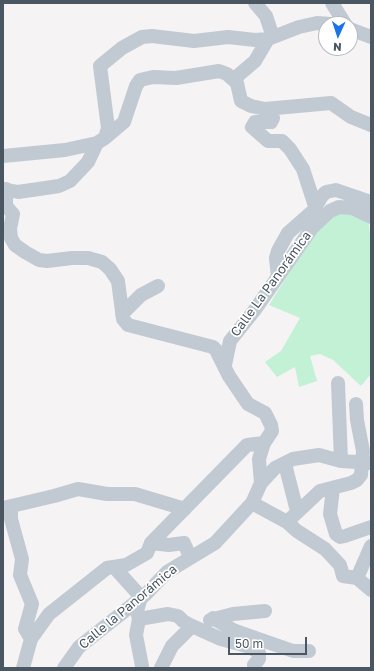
<!DOCTYPE html>
<html>
<head>
<meta charset="utf-8">
<style>
	body { margin:0 }
	#map { position:relative; width:374px; height:671px; overflow:hidden; background:#f5f3f3; font-family:"Golos Text",sans-serif }
	canvas { display:block }
	.frame { position:absolute; inset:0; border:4px solid #4a5661; pointer-events:none }
	.north { position:absolute; left:318px; top:16px; width:40px; height:40px; box-sizing:border-box; background:#fff; border:1px solid #b7bbc0; border-radius:50%; rotate:183deg; font-size:11px; font-weight:700; line-height:16px; text-align:center; color:#4a5661 }
	.north::after { content:''; display:block; margin:auto; width:14px; height:18px; background:#1a73e8; clip-path:polygon(50% 0,100% 100%,50% 72%,0 100%) }
	.scale { position:absolute; left:228px; top:637px; width:79px; height:18px; box-sizing:border-box; border:2px solid #4a5661; border-top:0; padding-left:5px; font-size:12px; line-height:14px; white-space:nowrap; color:#4a5661; -webkit-text-stroke:3px #fff; paint-order:stroke }
</style>
</head>
<body>
<div id="map">
<canvas width="374" height="671"></canvas>
<div class="frame"></div>
<div class="north">N</div>
<div class="scale">50 m</div>
</div>
<script>
const ctx = document.querySelector('canvas').getContext('2d');
ctx.lineJoin = 'round';
function fill(path, color) { ctx.fillStyle = color; ctx.fill(path, 'evenodd'); }
const poly = rows => new Path2D(rows.map(r => 'M' + r).join(''));
function strokePath(path, color, width, dash) { ctx.strokeStyle = color; ctx.lineWidth = width; ctx.lineCap = dash ? 'butt' : 'round'; ctx.setLineDash(dash || []); ctx.stroke(path); }
function write(font, color, halo, rows, align = 'center') {
  ctx.font = font + ' "Golos Text",sans-serif'; ctx.lineWidth = 3.5; ctx.setLineDash([]); ctx.textBaseline = 'middle'; ctx.strokeStyle = halo; ctx.fillStyle = color; for (const [text, x, y, turn = 0] of rows) {
    ctx.save(); ctx.translate(x, y); ctx.rotate((+turn || 0) * Math.PI / 180); ctx.textAlign = isNaN(turn) ? turn : align; if (halo) ctx.strokeText(text, 0, 0); ctx.fillText(text, 0, 0); ctx.restore();
  }
}
fill(poly([
	[341,209,368,218,371,242,371,374,361,386,333,360,320,354,310,356,317,381,299,387,295,367,277,377,265,362,281,351,300,318,269,305,321,222]
]), '#c3f1d5');
strokePath(poly([
	[255,3,266,16,273,37],
	[332,3,345,24],
	[350,29,371,37],
	[234,79,255,61,268,39],
	[265,109,331,103,351,117,371,125],
	[105,138,124,122,136,86,140,80,153,77,176,78,219,71,227,74,237,83,241,101,251,106,265,109,273,118,271,122,255,122,252,127,268,141,282,141,290,149,303,169,315,206],
	[3,156,65,150,97,143,105,138,108,128,100,66,122,48,142,37,152,36,194,41,228,37,255,40,268,39,299,27,317,23,331,24],
	[3,189,18,192,59,186,70,181,88,162,97,143],
	[6,189,6,206,13,214,10,229,11,238,15,245,25,252,39,260,47,261,72,258,88,258,102,262,110,269,118,281,123,319,128,325,213,347,216,350,229,376,248,404,265,413,271,425,272,431,264,443,259,459,261,483],
	[278,277,276,258,278,251,288,233,313,211,322,196,326,192,336,190,371,202],
	[122,314,141,295,158,286],
	[225,365,230,341,254,311,312,228,330,211,339,207,352,208,371,217],
	[338,383,341,461],
	[285,464,297,511],
	[333,488,330,514,336,534,340,537,345,536,371,527],
	[252,503,287,522,297,531,325,549,340,565,343,576,357,578],
	[11,507,11,519,22,559,20,575,32,604,25,629,31,639],
	[3,508,54,496,78,489,107,494,135,494,185,509],
	[287,522,320,491,351,483,357,480,361,475,363,451,357,420,356,404],
	[151,543,169,545,184,543,190,557],
	[114,567,141,597,137,611,139,619,136,635,142,666],
	[357,578,371,546],
	[357,578,371,590],
	[213,618,233,630,270,643,293,651,309,651],
	[139,619,168,614,178,616,183,621,192,626,221,639,250,647,259,653,259,659,254,665,255,668],
	[210,620,233,614,265,611],
	[23,668,31,639,49,614,107,568,126,565,147,553,151,543,247,445,264,443],
	[64,668,79,647,146,594,167,572,215,543,252,503,261,483,275,468,293,459,319,455,341,461,371,463],
	[161,668,172,646,192,626]
]), '#c1cad2', 14);
write('13px', '#4a5661', '#fff', [
	["Calle La Panorámica",271,284,-54],
	["Calle la Panorámica",128,607,-40]
]);
</script>
</body>
</html>
